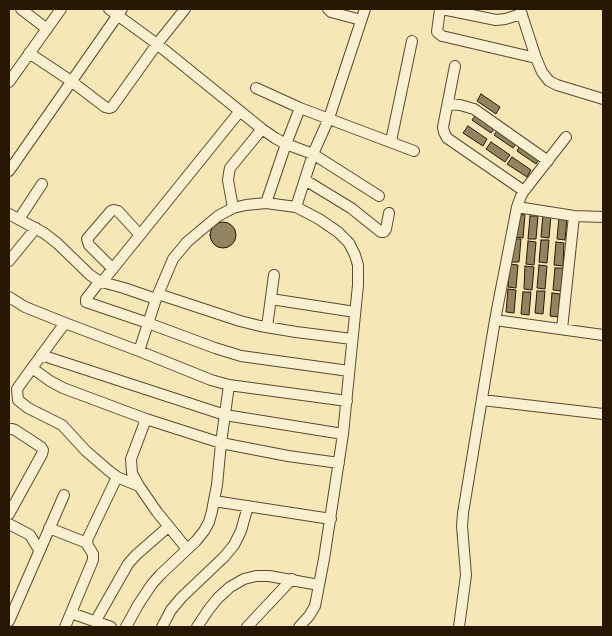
<!DOCTYPE html>
<html>
<head>
<meta charset="utf-8">
<style>
	body { margin:0 }
	#map { position:relative; width:612px; height:636px; overflow:hidden; background:#f5e8b6; font-family:"Sorts Mill Goudy",serif }
	canvas { display:block }
	.frame { position:absolute; inset:0; border:10px solid #271702; pointer-events:none }
</style>
</head>
<body>
<div id="map">
<canvas width="612" height="636"></canvas>
<div class="frame"></div>
</div>
<script>
const ctx = document.querySelector('canvas').getContext('2d');
ctx.lineJoin = 'round';
function fill(path, color) { ctx.fillStyle = color; ctx.fill(path, 'evenodd'); }
const poly = rows => new Path2D(rows.map(r => 'M' + r).join(''));
function strokePath(path, color, width, dash) { ctx.strokeStyle = color; ctx.lineWidth = width; ctx.lineCap = dash ? 'butt' : 'round'; ctx.setLineDash(dash || []); ctx.stroke(path); }
const building = poly([
	[481,94,500,107,496,114,477,101,481,94],
	[477,113,496,126,491,133,472,120,477,113],
	[468,126,487,139,483,146,463,133,468,126],
	[499,128,518,141,513,148,494,135,499,128],
	[491,142,510,155,505,162,486,149,491,142],
	[521,144,541,157,536,164,517,151,521,144],
	[512,157,531,170,527,177,507,164,512,157],
	[517,214,525,215,523,238,515,237,517,214],
	[543,214,551,215,549,238,541,237,543,214],
	[530,216,538,216,536,239,528,239,530,216],
	[559,217,567,217,565,240,557,239,559,217],
	'210 235a13 13 0 1 1 26 0a13 13 0 1 1-26 0Z',
	[512,239,521,239,519,262,510,262,512,239],
	[541,240,549,240,547,263,539,262,541,240],
	[528,241,536,242,534,265,526,264,528,241],
	[556,242,564,243,563,266,554,265,556,242],
	[510,264,518,265,516,288,508,287,510,264],
	[539,265,547,266,545,289,537,288,539,265],
	[525,266,534,267,532,290,524,289,525,266],
	[555,268,563,268,561,291,553,290,555,268],
	[508,289,516,290,514,313,506,312,508,289],
	[537,291,545,291,543,314,535,313,537,291],
	[523,292,531,292,529,315,521,314,523,292],
	[552,293,560,294,558,317,550,316,552,293]
]);
fill(building, '#928460');
strokePath(building, '#271702', 1);
const minor = poly([
	[21,9,47,29],
	[109,9,157,44,262,129,275,138,286,144,266,203],
	[328,9,331,12,361,20],
	[440,9,437,32,442,36,536,58],
	[442,9,496,20,505,19,522,14],
	[520,9,536,58,542,72,549,81,557,85,603,99],
	[29,53,71,81,105,107,109,108,112,107,157,44,185,9],
	[455,66,443,127,444,132,447,138,524,191],
	[9,82,61,9],
	[256,88,300,108,414,151],
	[448,104,460,105,474,109,548,161],
	[300,108,286,144,313,154,379,196],
	[391,141,412,41],
	[9,171,122,9],
	[305,180,351,208,381,232,384,232,386,229,389,213],
	[296,207,313,154,329,118,365,9],
	[517,207,521,196,524,191,566,137],
	[233,208,228,180,229,173,230,168,262,129],
	[9,214,44,233,57,243,90,275,96,279,102,282,124,288,156,299],
	[19,219,42,184],
	[9,261,36,228],
	[113,269,89,245,87,239,111,211,114,210,118,211,140,235],
	[100,281,86,299,86,302,148,323,215,348,241,356,349,371],
	[102,282,240,111],
	[158,294,240,321,260,326,296,332,352,339],
	[9,297,25,307,65,323,139,351,211,380,229,385,347,401],
	[271,299,355,312],
	[495,320,603,335],
	[267,327,274,275],
	[562,329,574,216],
	[139,351,156,299,173,259,187,242,218,216,233,208,246,205,266,203,296,207,319,219,338,232,349,243,355,255,358,265,358,285,343,434,324,559,315,606,309,616,299,627],
	[41,355,225,415,343,434],
	[32,368,65,323],
	[482,400,603,414],
	[146,419,131,459,132,473,139,486,157,512,187,549],
	[9,429,12,429,15,430,41,447,43,450,42,454,9,514],
	[139,486,117,477,108,470,86,451,62,425,28,408,18,400,17,389,32,368,50,381,63,388,146,419,221,443,288,456,339,463],
	[214,501,331,519],
	[9,524,30,535,39,550],
	[49,528,87,543],
	[71,613,111,627],
	[9,621,64,495],
	[95,622,128,564,136,555,168,527],
	[65,627,93,560,93,554,88,546,87,540,117,477],
	[126,627,138,605,152,584,160,575,196,541,204,531,209,522,212,511,217,485,221,443,229,385],
	[162,627,171,610,182,597,224,557,234,545,241,531,248,506],
	[197,627,209,609,218,598,230,587,244,579,256,576,269,576,319,585],
	[247,627,292,579],
	[459,627,466,575,462,526,463,513,495,320,517,207,574,216,603,217]
]);
strokePath(minor, '#5a4b2f', 12);
strokePath(minor, '#f8f0d0', 10);
</script>
</body>
</html>
